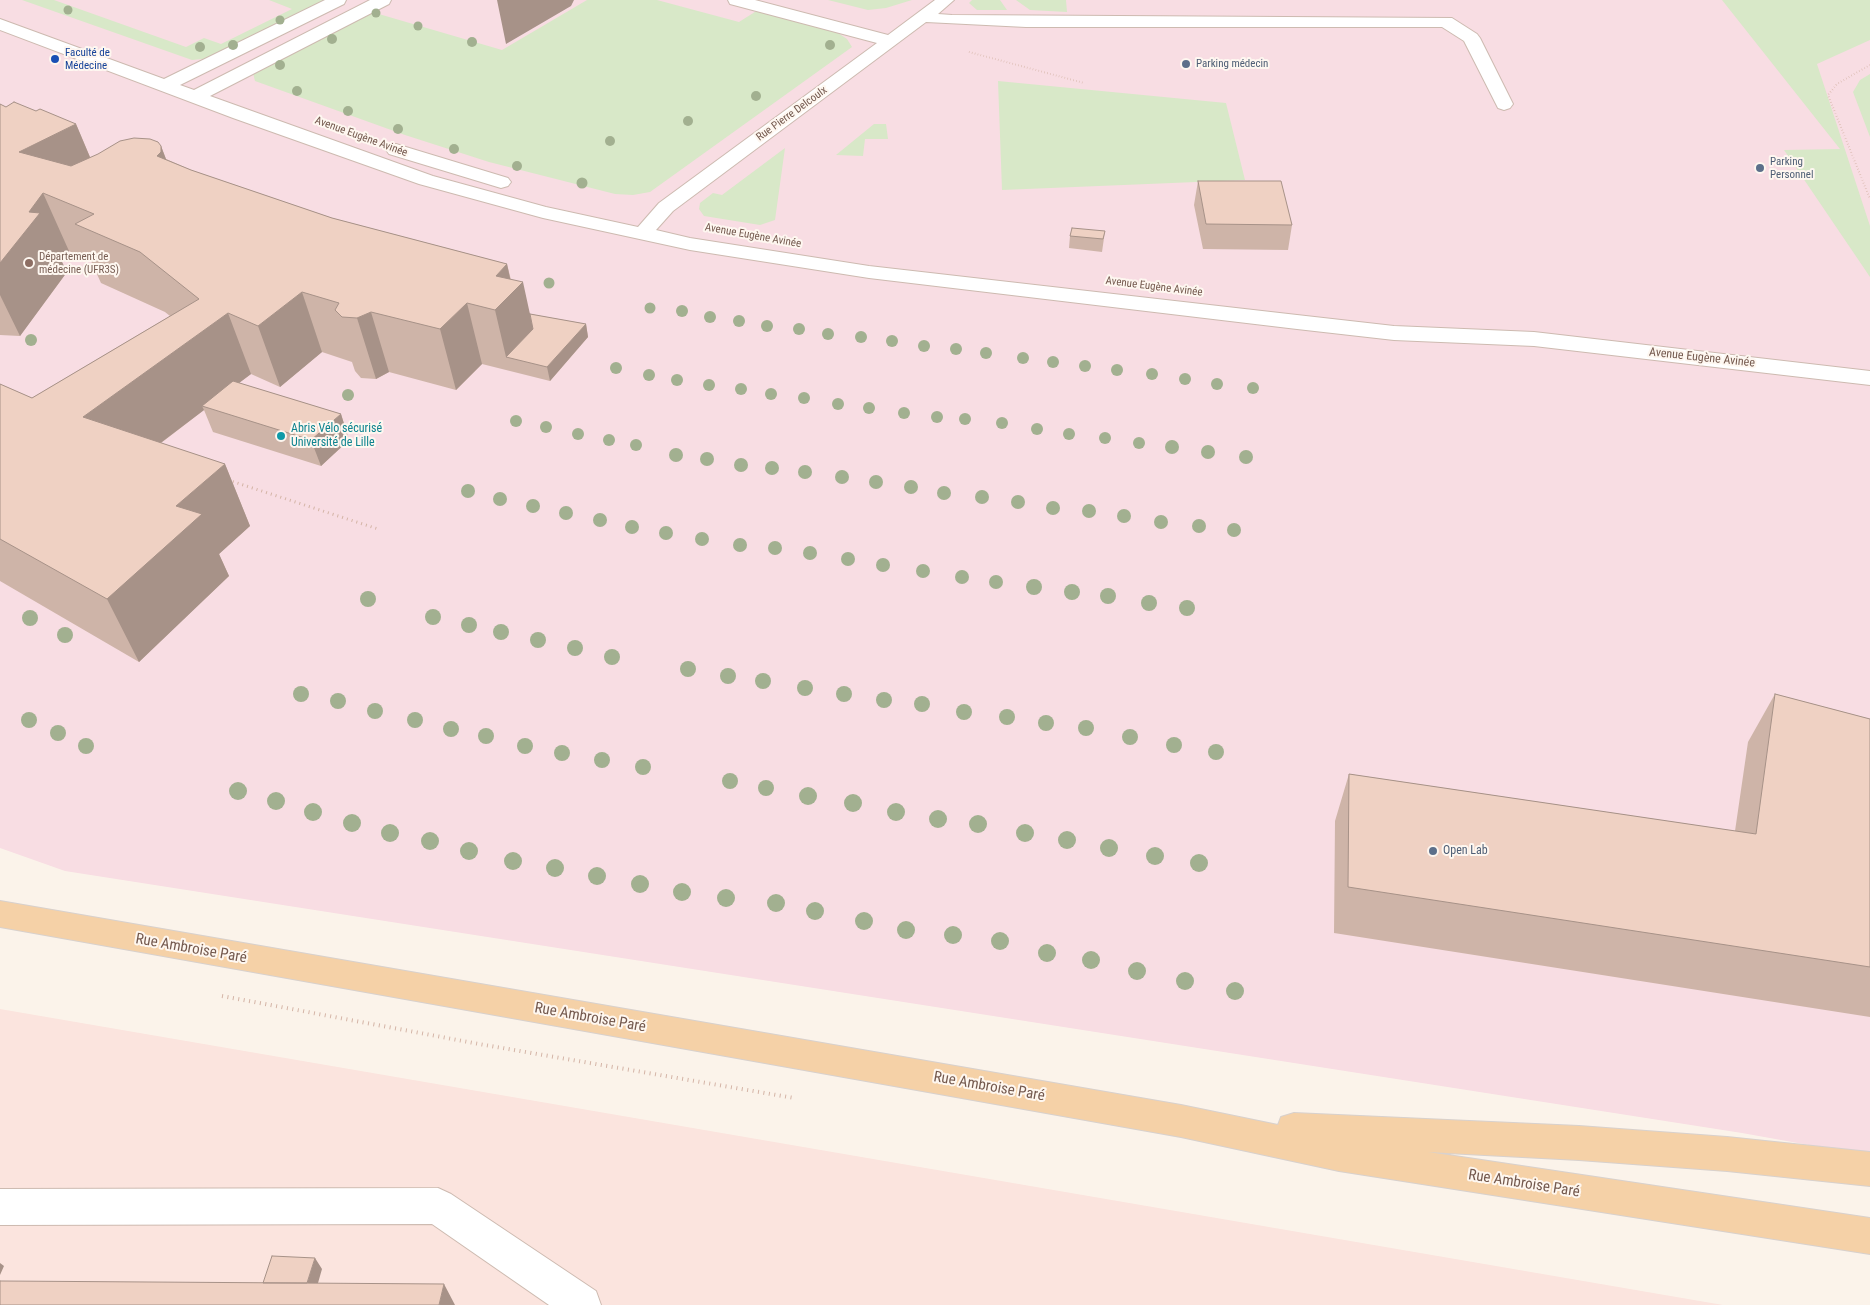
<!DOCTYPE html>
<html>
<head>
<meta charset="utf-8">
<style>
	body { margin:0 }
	canvas { display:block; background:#fbf3ea }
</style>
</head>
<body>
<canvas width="1870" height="1305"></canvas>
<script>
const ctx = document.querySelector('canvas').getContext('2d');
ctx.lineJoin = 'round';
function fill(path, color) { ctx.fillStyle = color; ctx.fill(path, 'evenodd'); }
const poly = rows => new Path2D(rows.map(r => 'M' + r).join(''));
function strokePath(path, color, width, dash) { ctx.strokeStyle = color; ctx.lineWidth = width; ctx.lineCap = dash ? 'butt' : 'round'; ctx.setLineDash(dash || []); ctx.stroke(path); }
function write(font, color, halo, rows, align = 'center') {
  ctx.font = font + ' "Roboto Condensed",sans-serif'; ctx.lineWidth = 4; ctx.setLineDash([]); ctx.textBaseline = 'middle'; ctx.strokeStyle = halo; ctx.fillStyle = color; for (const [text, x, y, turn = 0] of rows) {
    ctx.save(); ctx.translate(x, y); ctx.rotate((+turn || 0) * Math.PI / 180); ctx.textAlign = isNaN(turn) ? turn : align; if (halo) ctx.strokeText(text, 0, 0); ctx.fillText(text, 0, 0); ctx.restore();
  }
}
fill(poly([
	[0,1009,1723,1305,0,1305]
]), '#fbe4de');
fill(poly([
	[0,0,1870,0,1870,1156,1742,1133,65,871,0,848]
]), '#f8dde3');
fill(poly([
	[22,0,54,0,186,47,204,38,221,44,292,9,269,0,329,0,212,58,192,60],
	[587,0,657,0,739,22,758,10,835,31,847,39,852,47,650,192,633,195,615,194,489,162,405,135,255,81,253,73,372,12,502,50],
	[828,0,912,0,886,8,868,10],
	[972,0,1000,0,1007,10,977,10,969,3],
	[1016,0,1066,0,1067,12,1030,10],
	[1722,0,1870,0,1870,40,1817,64,1870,226,1870,277,1784,150,1840,149],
	[1870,74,1870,137,1853,92,1860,80],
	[998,81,1226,103,1245,180,1002,190],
	[874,124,886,124,888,139,865,139,863,156,836,155],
	[785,148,775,220,760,225,704,216,699,209,700,203,713,193,722,195]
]), '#d8e8c8');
const minor = poly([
	[325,0,346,0,344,4,180,85,194,90,370,0,391,0,389,4,210,96,433,176,546,207,638,227,659,203,877,43,730,4,728,0,755,0,888,35,935,0,954,0,938,14,952,15,1452,18,1477,34,1480,38,1513,104,1510,108,1504,110,1498,108,1464,41,1442,27,1026,27,926,22,673,211,656,230,690,238,869,266,1297,315,1394,326,1534,332,1870,371,1870,385,1534,346,1394,340,1297,329,869,278,690,250,543,218,419,184,233,118,0,30,0,19,164,79,325,0],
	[396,144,508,178,511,182,508,186,501,188,389,154,386,150,389,146,396,144],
	[438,1188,451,1194,596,1291,601,1305,549,1305,432,1224,0,1225,0,1189,438,1188]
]);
const major = poly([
	[0,901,1181,1105,1278,1125,1281,1117,1294,1113,1579,1126,1727,1137,1870,1152,1870,1186,1727,1171,1579,1160,1428,1152,1870,1218,1870,1254,1339,1171,1181,1137,0,927,0,901]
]);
strokePath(minor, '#cdbab0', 2);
strokePath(major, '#d8d1cd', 2);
strokePath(poly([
	[969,52,1084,83],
	[1870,65,1837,84,1828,95,1870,199]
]), '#d4b4a6', 2, [0.5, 2.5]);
strokePath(poly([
	[228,480,378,529]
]), '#d4b4a6', 3, [1, 4]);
strokePath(poly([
	[222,996,479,1044,794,1098]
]), '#d4b4a6', 4, [1, 4.5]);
fill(minor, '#fff');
fill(major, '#f5d1a7');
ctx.fillStyle = '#a2b090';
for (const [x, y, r] of [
	[68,10,4.5],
	[376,13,4.5],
	[280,20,4.5],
	[418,26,4.5],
	[332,39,5],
	[472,42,5],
	[233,45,5],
	[830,45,5],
	[200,47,5],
	[280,65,5],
	[297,91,5],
	[756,96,5],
	[348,111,5],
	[688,121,5],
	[398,129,5],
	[610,141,5],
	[454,149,5],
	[517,166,5],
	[582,183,5.5],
	[549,283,5.5],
	[650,308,5.5],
	[682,311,6],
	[710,317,6],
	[739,321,6],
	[767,326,6],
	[799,329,6],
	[828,334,6],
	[861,337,6],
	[31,340,6],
	[892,341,6],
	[924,346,6],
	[956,349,6],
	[986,353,6],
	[1023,358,6],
	[1053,362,6],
	[1085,366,6],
	[616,368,6],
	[1117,370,6],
	[1152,374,6],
	[649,375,6],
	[1185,379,6],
	[677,380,6],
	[1217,384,6],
	[709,385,6],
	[1253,388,6],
	[741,389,6],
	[771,394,6],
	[348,395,6],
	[804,398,6],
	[838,404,6],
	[869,408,6],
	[904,413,6],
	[937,417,6],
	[965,419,6],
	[516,421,6],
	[1002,423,6],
	[546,427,6],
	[1037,429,6],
	[578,434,6],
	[1069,434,6],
	[1105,438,6],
	[609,440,6],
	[1139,443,6],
	[636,445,6],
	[1172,447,7],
	[1208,452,7],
	[676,455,7],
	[1246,457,7],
	[707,459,7],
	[741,465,7],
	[772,468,7],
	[805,472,7],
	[842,477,7],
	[876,482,7],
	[911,487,7],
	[468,491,7],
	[944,493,7],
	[982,497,7],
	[500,499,7],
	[1018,502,7],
	[533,506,7],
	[1053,508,7],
	[1089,511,7],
	[566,513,7],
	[1124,516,7],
	[600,520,7],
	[1161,522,7],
	[1199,526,7],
	[632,527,7],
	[1234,530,7],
	[666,533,7],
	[702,539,7],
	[740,545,7],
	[775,548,7],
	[810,553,7],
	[848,559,7],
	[883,565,7],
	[923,571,7],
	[962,577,7],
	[996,582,7],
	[1034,587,8],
	[1072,592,8],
	[1108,596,8],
	[368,599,8],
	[1149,603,8],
	[1187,608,8],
	[433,617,8],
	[30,618,8],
	[469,625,8],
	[501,632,8],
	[65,635,8],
	[538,640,8],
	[575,648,8],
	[612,657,8],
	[688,669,8],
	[728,676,8],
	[763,681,8],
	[805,688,8],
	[301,694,8],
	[844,694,8],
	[884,700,8],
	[338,701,8],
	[922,704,8],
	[375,711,8],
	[964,712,8],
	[1007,717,8],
	[29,720,8],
	[415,720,8],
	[1046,723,8],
	[1086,728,8],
	[451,729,8],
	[58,733,8],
	[486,736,8],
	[1130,737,8],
	[1174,745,8],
	[86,746,8],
	[525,746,8],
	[1216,752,8],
	[562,753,8],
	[602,760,8],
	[643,767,8],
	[730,781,8],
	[766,788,8],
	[238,791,9],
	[808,796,9],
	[276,801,9],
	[853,803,9],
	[313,812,9],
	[896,812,9],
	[938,819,9],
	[352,823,9],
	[978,824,9],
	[390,833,9],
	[1025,833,9],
	[1067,840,9],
	[430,841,9],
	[1109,848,9],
	[469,851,9],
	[1155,856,9],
	[513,861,9],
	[1199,863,9],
	[555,868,9],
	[597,876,9],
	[640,884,9],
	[682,892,9],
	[726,898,9],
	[776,903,9],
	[815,911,9],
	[864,921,9],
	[906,930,9],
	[953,935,9],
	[1000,941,9],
	[1047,953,9],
	[1091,960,9],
	[1137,971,9],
	[1185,981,9],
	[1235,991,9]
]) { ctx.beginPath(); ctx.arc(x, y, r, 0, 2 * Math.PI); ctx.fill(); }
fill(poly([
	[0,104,6,107,36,111,76,124,90,157,91,157,161,146,166,159,191,170,332,218,507,264,511,280,530,314,586,324,588,337,550,381,482,364,456,390,389,372,376,379,361,378,355,371,352,362,322,352,280,387,251,374,239,383,341,414,349,440,321,466,213,432,204,410,161,443,225,464,250,526,219,554,229,576,139,662,0,581,0,384,32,398,170,316,165,312,101,283,91,261,69,251,62,262,67,272,20,336,0,335],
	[1198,181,1292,225,1288,250,1203,249,1194,205],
	[1105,231,1102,252,1069,248,1070,236],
	[1775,694,1870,719,1870,1017,1334,933,1335,821,1349,774,1735,831,1748,742]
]), '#ceb4a8');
fill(poly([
	[497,0,574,0,571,6,506,44],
	[76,124,100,181,43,193,69,251,62,262,67,272,20,336,0,295,0,263,29,212,19,152],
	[161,146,183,204,157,156],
	[507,264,513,292,523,282,536,342,506,357,495,310,496,276],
	[302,292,322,352,280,387,258,326],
	[467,303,482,364,456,390,440,329],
	[371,312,389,372,376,379,357,318],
	[228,313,251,374,207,407,202,406,204,410,113,479,83,417],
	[586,324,588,337,550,381,547,367],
	[341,414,349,440,321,466,311,440],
	[225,464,250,526,219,554,229,576,139,662,107,599,176,506],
	[315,1258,322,1269,312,1304,304,1293],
	[0,1263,4,1266,0,1275],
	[444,1284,455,1305,439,1305]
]), '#a79288');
const building = poly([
	[14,102,36,111,40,109,76,124,19,152,71,166,98,154,120,141,134,138,150,139,158,142,161,146,161,152,157,156,191,170,332,218,507,264,496,276,523,282,495,310,467,303,440,329,371,312,357,318,342,317,335,310,339,303,302,292,258,326,228,313,83,417,225,464,176,506,202,514,107,599,0,539,0,384,32,398,199,299,140,252,75,224,94,214,43,193,29,212,40,213,0,263,0,104,6,107,14,102],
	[1198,181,1281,181,1292,225,1206,224,1198,181],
	[1072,228,1105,231,1103,239,1070,236,1072,228],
	[530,314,586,324,547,367,506,357,533,329,530,314],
	[233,381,341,414,311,440,202,406,233,381],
	[1775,694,1870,719,1870,967,1348,887,1349,774,1756,834,1775,694],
	[272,1256,315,1258,307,1283,263,1283,272,1256],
	[0,1281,444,1284,439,1305,0,1305,0,1281]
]);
fill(building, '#efd1c3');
strokePath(building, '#a79288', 1);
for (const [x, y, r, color] of [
	[55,59,5,"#1a4fb4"],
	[1186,64,5,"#5c6f8a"],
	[1760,168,5,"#5c6f8a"],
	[29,263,5,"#8d6e63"],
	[281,436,5,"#0f9aa8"],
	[1433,851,5,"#5c6f8a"]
]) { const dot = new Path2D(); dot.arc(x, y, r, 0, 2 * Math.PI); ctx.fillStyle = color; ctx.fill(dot); strokePath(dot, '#fef7f0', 2); }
write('11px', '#164399', '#fef7f0', [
	["Faculté de",65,53],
	["Médecine",65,66]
], 'left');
write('11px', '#4e5e75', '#fef7f0', [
	["Parking médecin",1196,64],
	["Parking",1770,162],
	["Personnel",1770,175]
], 'left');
write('11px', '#74594e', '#fef7f0', [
	["Rue Pierre Delcoulx",792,114,-36],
	["Avenue Eugène Avinée",361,137,20],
	["Avenue Eugène Avinée",753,236,10],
	["Avenue Eugène Avinée",1154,287,7]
]);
write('11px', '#785e54', '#fef7f0', [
	["Département de",39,257],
	["médecine (UFR3S)",39,270]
], 'left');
write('12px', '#74594e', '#fef7f0', [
	["Avenue Eugène Avinée",1702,358,6]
]);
write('12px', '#0d838f', '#fef7f0', [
	["Abris Vélo sécurisé",291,429],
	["Université de Lille",291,443]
], 'left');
write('12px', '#4e5e75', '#fef7f0', [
	["Open Lab",1443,851]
], 'left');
write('15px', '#74594e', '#fef7f0', [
	["Rue Ambroise Paré",191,949,10],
	["Rue Ambroise Paré",590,1018,10],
	["Rue Ambroise Paré",989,1087,10],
	["Rue Ambroise Paré",1524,1184,9]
]);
</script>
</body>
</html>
